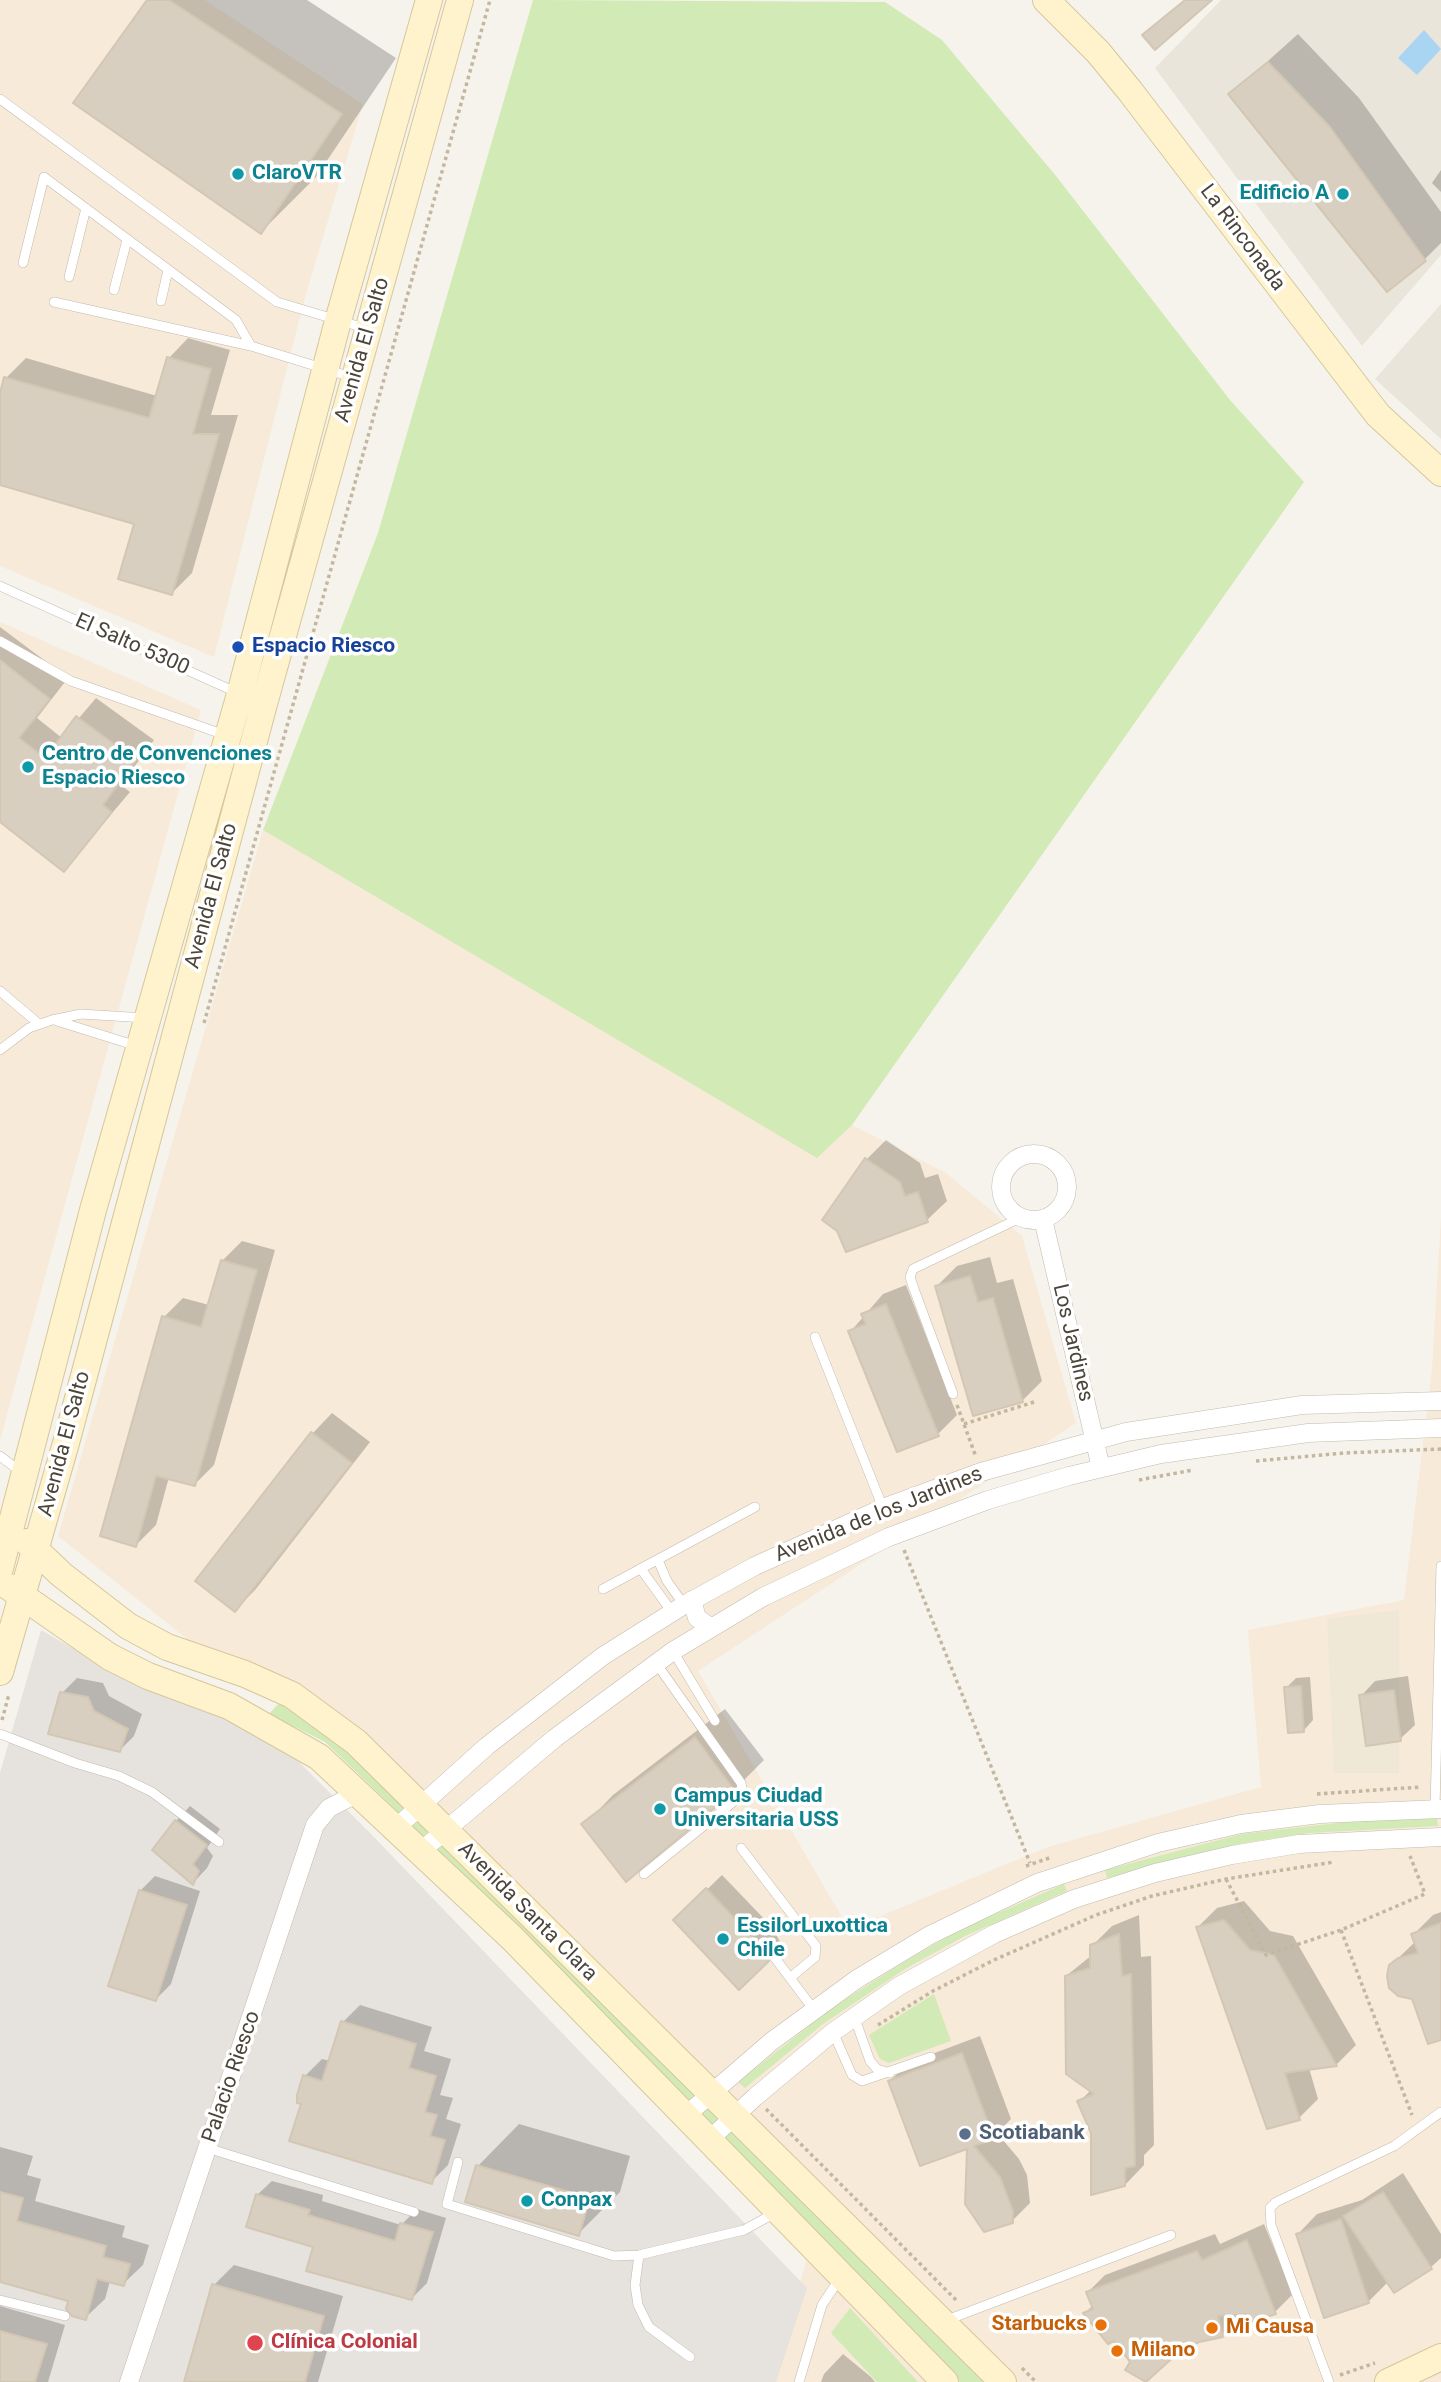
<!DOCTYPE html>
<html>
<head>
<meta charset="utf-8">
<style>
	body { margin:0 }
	canvas { display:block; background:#f6f3ec }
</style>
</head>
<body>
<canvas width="1441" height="2382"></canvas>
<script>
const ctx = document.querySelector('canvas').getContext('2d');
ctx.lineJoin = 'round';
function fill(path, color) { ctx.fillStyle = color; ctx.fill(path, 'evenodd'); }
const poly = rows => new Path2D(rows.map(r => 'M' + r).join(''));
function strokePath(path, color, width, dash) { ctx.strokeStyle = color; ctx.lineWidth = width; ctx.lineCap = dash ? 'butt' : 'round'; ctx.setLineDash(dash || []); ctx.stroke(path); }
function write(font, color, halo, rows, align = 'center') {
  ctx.font = font + ' Roboto,sans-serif'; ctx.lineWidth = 7; ctx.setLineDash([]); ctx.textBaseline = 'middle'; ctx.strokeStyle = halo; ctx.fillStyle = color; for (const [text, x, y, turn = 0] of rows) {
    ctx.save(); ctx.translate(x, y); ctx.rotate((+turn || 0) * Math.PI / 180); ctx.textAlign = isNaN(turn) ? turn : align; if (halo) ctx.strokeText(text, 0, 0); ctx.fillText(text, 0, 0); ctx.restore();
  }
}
fill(poly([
	[1221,0,1441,0,1441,255,1362,346,1155,68],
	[1441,304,1441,439,1375,379]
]), '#eae5da');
fill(poly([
	[0,0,205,0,363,104,305,297,214,657,0,566],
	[0,622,201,710,0,1440],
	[263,830,816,1157,852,1125,946,1173,1022,1236,1076,1423,698,1671,849,1929,1048,1847,1261,1787,1248,1630,1404,1600,1432,1369,1441,1217,1441,2382,769,2382,827,2195,367,1738,191,1642,58,1536]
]), '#f7ead8');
fill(poly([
	[41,1630,114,1672,209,1709,284,1747,373,1836,807,2288,776,2382,0,2382,0,1773]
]), '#e6e2dd');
fill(poly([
	[1399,1610,1399,1773,1334,1773,1327,1619]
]), '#efe8d6');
fill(poly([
	[533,0,885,2,942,40,1056,176,1230,400,1304,482,852,1125,817,1158,263,830,378,533],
	[281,1701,347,1748,985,2382,960,2382,390,1804,325,1742,269,1714],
	[1437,1818,1438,1826,1308,1833,1244,1843,1107,1878,1105,1870,1242,1834,1364,1820],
	[1064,1884,1067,1891,965,1936,905,1969,823,2024,745,2088,738,2082,832,2008,899,1965,959,1930],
	[934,1994,951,2041,889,2063,880,2059,869,2035],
	[850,2308,918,2382,877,2382,831,2333]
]), '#d2eab5');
fill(poly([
	[1424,30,1441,49,1417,75,1398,58]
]), '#a9d4f2');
fill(poly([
	[149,0,307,0,396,58,316,177,261,232],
	[1298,34,1359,98,1441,212,1441,243,1425,259,1230,95],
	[1441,170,1441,192,1432,183],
	[188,338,230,350,211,415,238,415,192,573,172,593,137,523,0,483,0,399,6,378,26,358,157,396,169,358],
	[0,627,68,678,37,718,62,738,96,698,154,740,121,785,130,792,64,870,0,820],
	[886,1140,920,1163,925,1178,938,1174,947,1201,927,1220,867,1159],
	[242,1241,275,1250,214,1465,194,1485,169,1477,156,1525,136,1545,164,1317,183,1298,209,1305,222,1261],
	[990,1257,997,1283,1013,1279,1042,1381,1022,1401,937,1286,957,1266],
	[906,1285,957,1415,938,1434,851,1331,883,1294],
	[332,1413,370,1442,255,1590,235,1610,198,1581,313,1433],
	[1408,1676,1415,1725,1400,1739,1361,1696,1375,1681],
	[1310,1677,1313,1720,1304,1730,1286,1688,1296,1678],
	[77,1678,103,1683,109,1696,142,1714,134,1736,120,1750,62,1693],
	[725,1709,764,1760,734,1790,626,1879,584,1825,613,1795],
	[190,1806,220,1829,207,1848,213,1856,207,1868,193,1883,176,1821],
	[722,1875,771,1926,782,1945,768,1960,690,1906],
	[155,1876,200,1891,171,1984,156,1999,140,1891],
	[1244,1901,1270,1931,1293,1936,1356,2045,1337,2064,1309,2068,1318,2099,1299,2118,1198,1927,1217,1908],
	[1441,1912,1441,2038,1391,1965,1416,1941,1413,1935,1433,1915],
	[1139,1915,1141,1957,1151,1956,1154,2145,1144,2155,1144,2165,1125,2185,1079,2102,1091,2090,1066,1976,1092,1955,1092,1946,1112,1926],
	[360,2005,432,2027,424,2051,451,2059,440,2095,453,2098,446,2119,461,2124,448,2165,431,2182,303,2103,305,2076,322,2059,330,2061,343,2022],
	[980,2036,1011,2119,997,2133,1019,2159,1027,2175,1030,2203,1012,2221,969,2146,890,2081,908,2063],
	[519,2124,630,2156,620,2192,578,2234,478,2166],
	[0,2147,33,2156,27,2175,41,2179,35,2201,125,2226,122,2237,149,2245,143,2265,123,2284,110,2281,105,2299,85,2318,70,2299,0,2280],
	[1403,2173,1441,2234,1441,2258,1430,2268,1388,2282,1368,2302,1298,2234,1317,2214,1362,2200],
	[272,2181,323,2195,322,2201,401,2225,417,2209,446,2218,427,2283,412,2298,308,2270,315,2246,257,2195],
	[1264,2224,1293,2294,1275,2312,1252,2320,1247,2312,1238,2313,1239,2318,1222,2335,1198,2340,1178,2350,1145,2381,1127,2369,1133,2362,1115,2338,1085,2313,1093,2305,1088,2292,1105,2275,1215,2234,1220,2244],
	[234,2265,343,2296,318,2382,186,2382,214,2285],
	[0,2306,65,2325,48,2382,0,2382],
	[843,2354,871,2377,875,2382,821,2382,824,2374]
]), '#0003');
const building = poly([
	[147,0,169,0,342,114,261,234,73,103,147,0],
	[1185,0,1212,0,1155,50,1142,35,1185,0],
	[1268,62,1330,127,1426,261,1387,292,1228,94,1268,62],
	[167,357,211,369,193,434,219,434,172,595,118,579,134,524,0,485,0,393,4,377,149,418,167,357],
	[0,660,50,699,19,738,45,758,76,716,136,760,103,805,112,812,64,872,0,822,0,660],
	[865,1158,900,1182,905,1196,918,1192,928,1222,846,1252,837,1231,822,1220,865,1158],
	[221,1260,257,1270,195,1486,156,1476,136,1547,100,1536,162,1316,201,1327,221,1260],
	[970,1276,978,1302,993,1298,1023,1402,973,1416,935,1286,970,1276],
	[886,1304,939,1436,897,1452,848,1331,866,1324,861,1314,886,1304],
	[311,1432,352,1463,235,1612,195,1581,311,1432],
	[1301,1686,1304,1732,1288,1733,1284,1687,1301,1686],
	[1394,1690,1401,1741,1366,1746,1359,1695,1394,1690],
	[60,1692,88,1697,94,1711,128,1729,120,1752,48,1734,60,1692],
	[695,1737,735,1791,626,1882,581,1824,695,1737],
	[175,1820,207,1845,193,1864,199,1871,193,1885,152,1850,175,1820],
	[706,1888,756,1941,769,1961,739,1990,673,1920,706,1888],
	[139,1890,187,1905,156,2001,108,1986,139,1890],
	[1224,1920,1250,1950,1274,1955,1337,2066,1285,2073,1300,2120,1267,2129,1196,1927,1224,1920],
	[1441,1923,1441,2040,1428,2044,1412,1999,1398,1996,1389,1988,1387,1976,1389,1965,1398,1958,1418,1953,1411,1934,1441,1923],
	[1119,1934,1122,1976,1131,1974,1135,2166,1125,2168,1125,2186,1091,2195,1091,2133,1077,2101,1094,2094,1066,2074,1065,1976,1090,1968,1090,1945,1119,1934],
	[341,2021,416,2044,409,2068,436,2076,425,2112,437,2115,430,2136,445,2140,432,2184,289,2141,301,2104,297,2103,297,2095,303,2075,322,2081,341,2021],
	[962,2053,994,2139,974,2146,1000,2177,1013,2211,1013,2223,984,2232,965,2204,967,2149,920,2166,888,2081,962,2053],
	[476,2165,590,2198,579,2236,465,2202,476,2165],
	[0,2192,23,2198,17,2221,106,2246,103,2257,130,2264,124,2286,97,2279,86,2320,72,2316,66,2309,68,2301,0,2282,0,2192],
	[1383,2192,1432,2269,1394,2293,1343,2216,1383,2192],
	[256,2194,310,2210,308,2215,395,2241,400,2223,433,2232,412,2300,306,2271,313,2247,246,2227,256,2194],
	[1341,2219,1369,2303,1324,2318,1296,2234,1341,2219],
	[1247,2240,1276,2314,1251,2322,1246,2314,1218,2316,1223,2337,1199,2342,1179,2352,1146,2382,1125,2370,1130,2362,1114,2341,1108,2344,1083,2313,1093,2309,1086,2292,1197,2251,1202,2260,1247,2240],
	[212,2284,324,2316,305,2382,184,2382,212,2284],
	[0,2331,47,2344,35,2382,0,2382,0,2331]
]);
fill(building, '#d8cfc1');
strokePath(building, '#d3c7b4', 2);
const lane = poly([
	[0,99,277,302,368,329],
	[23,263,44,177,236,320,251,346],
	[69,277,86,208],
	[114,290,127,240],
	[161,301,168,270],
	[54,302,251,346,351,377],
	[0,586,238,693],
	[0,641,71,681,225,735],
	[0,991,39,1024],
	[57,1021,137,1046],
	[0,1050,29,1028,52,1020,81,1014,146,1018],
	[815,1337,883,1508],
	[953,1394,914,1289,910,1277,913,1269,1020,1218],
	[0,1456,21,1472],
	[658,1560,667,1581,684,1605],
	[641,1569,672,1612],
	[603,1589,755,1507],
	[673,1651,715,1721],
	[0,1734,75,1763,119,1776,152,1792,219,1842],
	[1435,1809,1441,1566],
	[741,1848,816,1946,815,1957,790,1978],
	[644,1874,743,1794,741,1783,656,1663],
	[763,1942,814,2010],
	[854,2016,870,2061,877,2069,890,2073],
	[833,2032,852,2075,862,2081,931,2057],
	[207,2148,414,2212],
	[458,2162,447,2204,614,2256,639,2255,744,2230,775,2213],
	[639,2255,635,2285,638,2305,649,2327,690,2357],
	[0,2300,65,2316],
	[947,2320,1171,2235],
	[799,2382,822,2305,840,2278],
	[1329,2382,1271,2225,1270,2208,1276,2202,1394,2146,1441,2112]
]);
const street = poly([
	'1001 1187a33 33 0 1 1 66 0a33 33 0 1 1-66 0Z',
	[1043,1219,1101,1468],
	[692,1600,697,1618,710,1627],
	[397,1827,487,1746,603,1656,684,1605,755,1566,883,1508,981,1472,1126,1432,1302,1405,1441,1401],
	[421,1851,555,1738,673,1651,763,1597,889,1537,988,1500,1069,1476,1161,1454,1308,1433,1441,1428],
	[684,2117,772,2041,857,1979,930,1935,1037,1883,1158,1843,1241,1824,1320,1814,1441,1809],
	[708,2141,755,2097,833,2032,899,1986,994,1934,1074,1899,1155,1873,1232,1855,1299,1844,1441,1837],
	[129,2382,315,1825,329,1808,360,1792]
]);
const secondary = poly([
	[1046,0,1098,52,1130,91,1378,415,1441,473],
	[27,1542,62,1575,128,1626,167,1647,245,1674,292,1695,356,1742,1003,2382],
	[0,1568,93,1210,240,694,338,321,429,0],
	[9,1587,110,1657,148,1676,229,1706,319,1757,512,1938,945,2382],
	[0,1672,66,1443,264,704,460,0],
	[1388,2382,1441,2357]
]);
strokePath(lane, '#c2bbae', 10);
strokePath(street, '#c2bbae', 19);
strokePath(secondary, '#d6c79b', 28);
strokePath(poly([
	[204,1023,490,0],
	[957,1405,976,1457],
	[964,1424,1034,1402],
	[1256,1461,1344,1453,1441,1449],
	[1139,1480,1193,1470],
	[904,1550,1030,1863],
	[2,1720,9,1694],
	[1317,1794,1421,1787],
	[1026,1866,1052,1857],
	[1226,1879,1266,1955,1341,1930,1425,1894,1410,1856],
	[1341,1930,1412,2115],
	[878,2025,933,1991,994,1960,1096,1915,1152,1896,1226,1879,1334,1862],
	[766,2109,958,2302],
	[1022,2368,1036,2382],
	[1340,2375,1375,2363]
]), '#c4b79f', 3.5, [3.5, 3.5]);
strokePath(lane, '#fff', 9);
strokePath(street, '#fff', 18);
strokePath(secondary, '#fff3cd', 26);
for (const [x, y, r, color] of [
	[238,174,7,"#0f9aa8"],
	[1343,194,7,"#0f9aa8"],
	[238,647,7,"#1a4fb4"],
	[28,767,7,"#0f9aa8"],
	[660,1809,7,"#0f9aa8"],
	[723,1939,7,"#0f9aa8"],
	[965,2134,7,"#5c6f8a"],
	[527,2201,7,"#0f9aa8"],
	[1101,2325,7,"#e8710a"],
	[1212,2328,7,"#e8710a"],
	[255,2343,9,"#e0444e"],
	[1117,2351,7,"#e8710a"]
]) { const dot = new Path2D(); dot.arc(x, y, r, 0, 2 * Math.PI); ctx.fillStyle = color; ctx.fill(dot); strokePath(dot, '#fff', 2.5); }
write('bold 21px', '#0d838f', '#fff', [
	["ClaroVTR",252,174],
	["Edificio A",1329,194,"right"],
	["Centro de Convenciones",42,755],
	["Espacio Riesco",42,779],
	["Campus Ciudad",674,1797],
	["Universitaria USS",674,1821],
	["EssilorLuxottica",737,1927],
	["Chile",737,1951],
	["Conpax",541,2201]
], 'left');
write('21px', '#4b4439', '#fff', [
	["La Rinconada",1242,238,53],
	["Avenida El Salto",363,350,-74],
	["El Salto 5300",132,645,24],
	["Avenida El Salto",212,896,-75],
	["Los Jardines",1072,1343,77],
	["Avenida El Salto",65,1444,-75],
	["Avenida de los Jardines",879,1515,-22],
	["Avenida Santa Clara",527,1912,45],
	["Palacio Riesco",232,2077,-71]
]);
write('bold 21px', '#164399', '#fff', [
	["Espacio Riesco",252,647]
], 'left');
write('bold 21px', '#4e5e75', '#fff', [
	["Scotiabank",979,2134]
], 'left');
write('bold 21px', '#c56008', '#fff', [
	["Starbucks",1087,2325,"right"],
	["Mi Causa",1226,2328],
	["Milano",1131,2351]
], 'left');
write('bold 21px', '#be3a42', '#fff', [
	["Clínica Colonial",271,2343]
], 'left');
</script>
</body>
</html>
